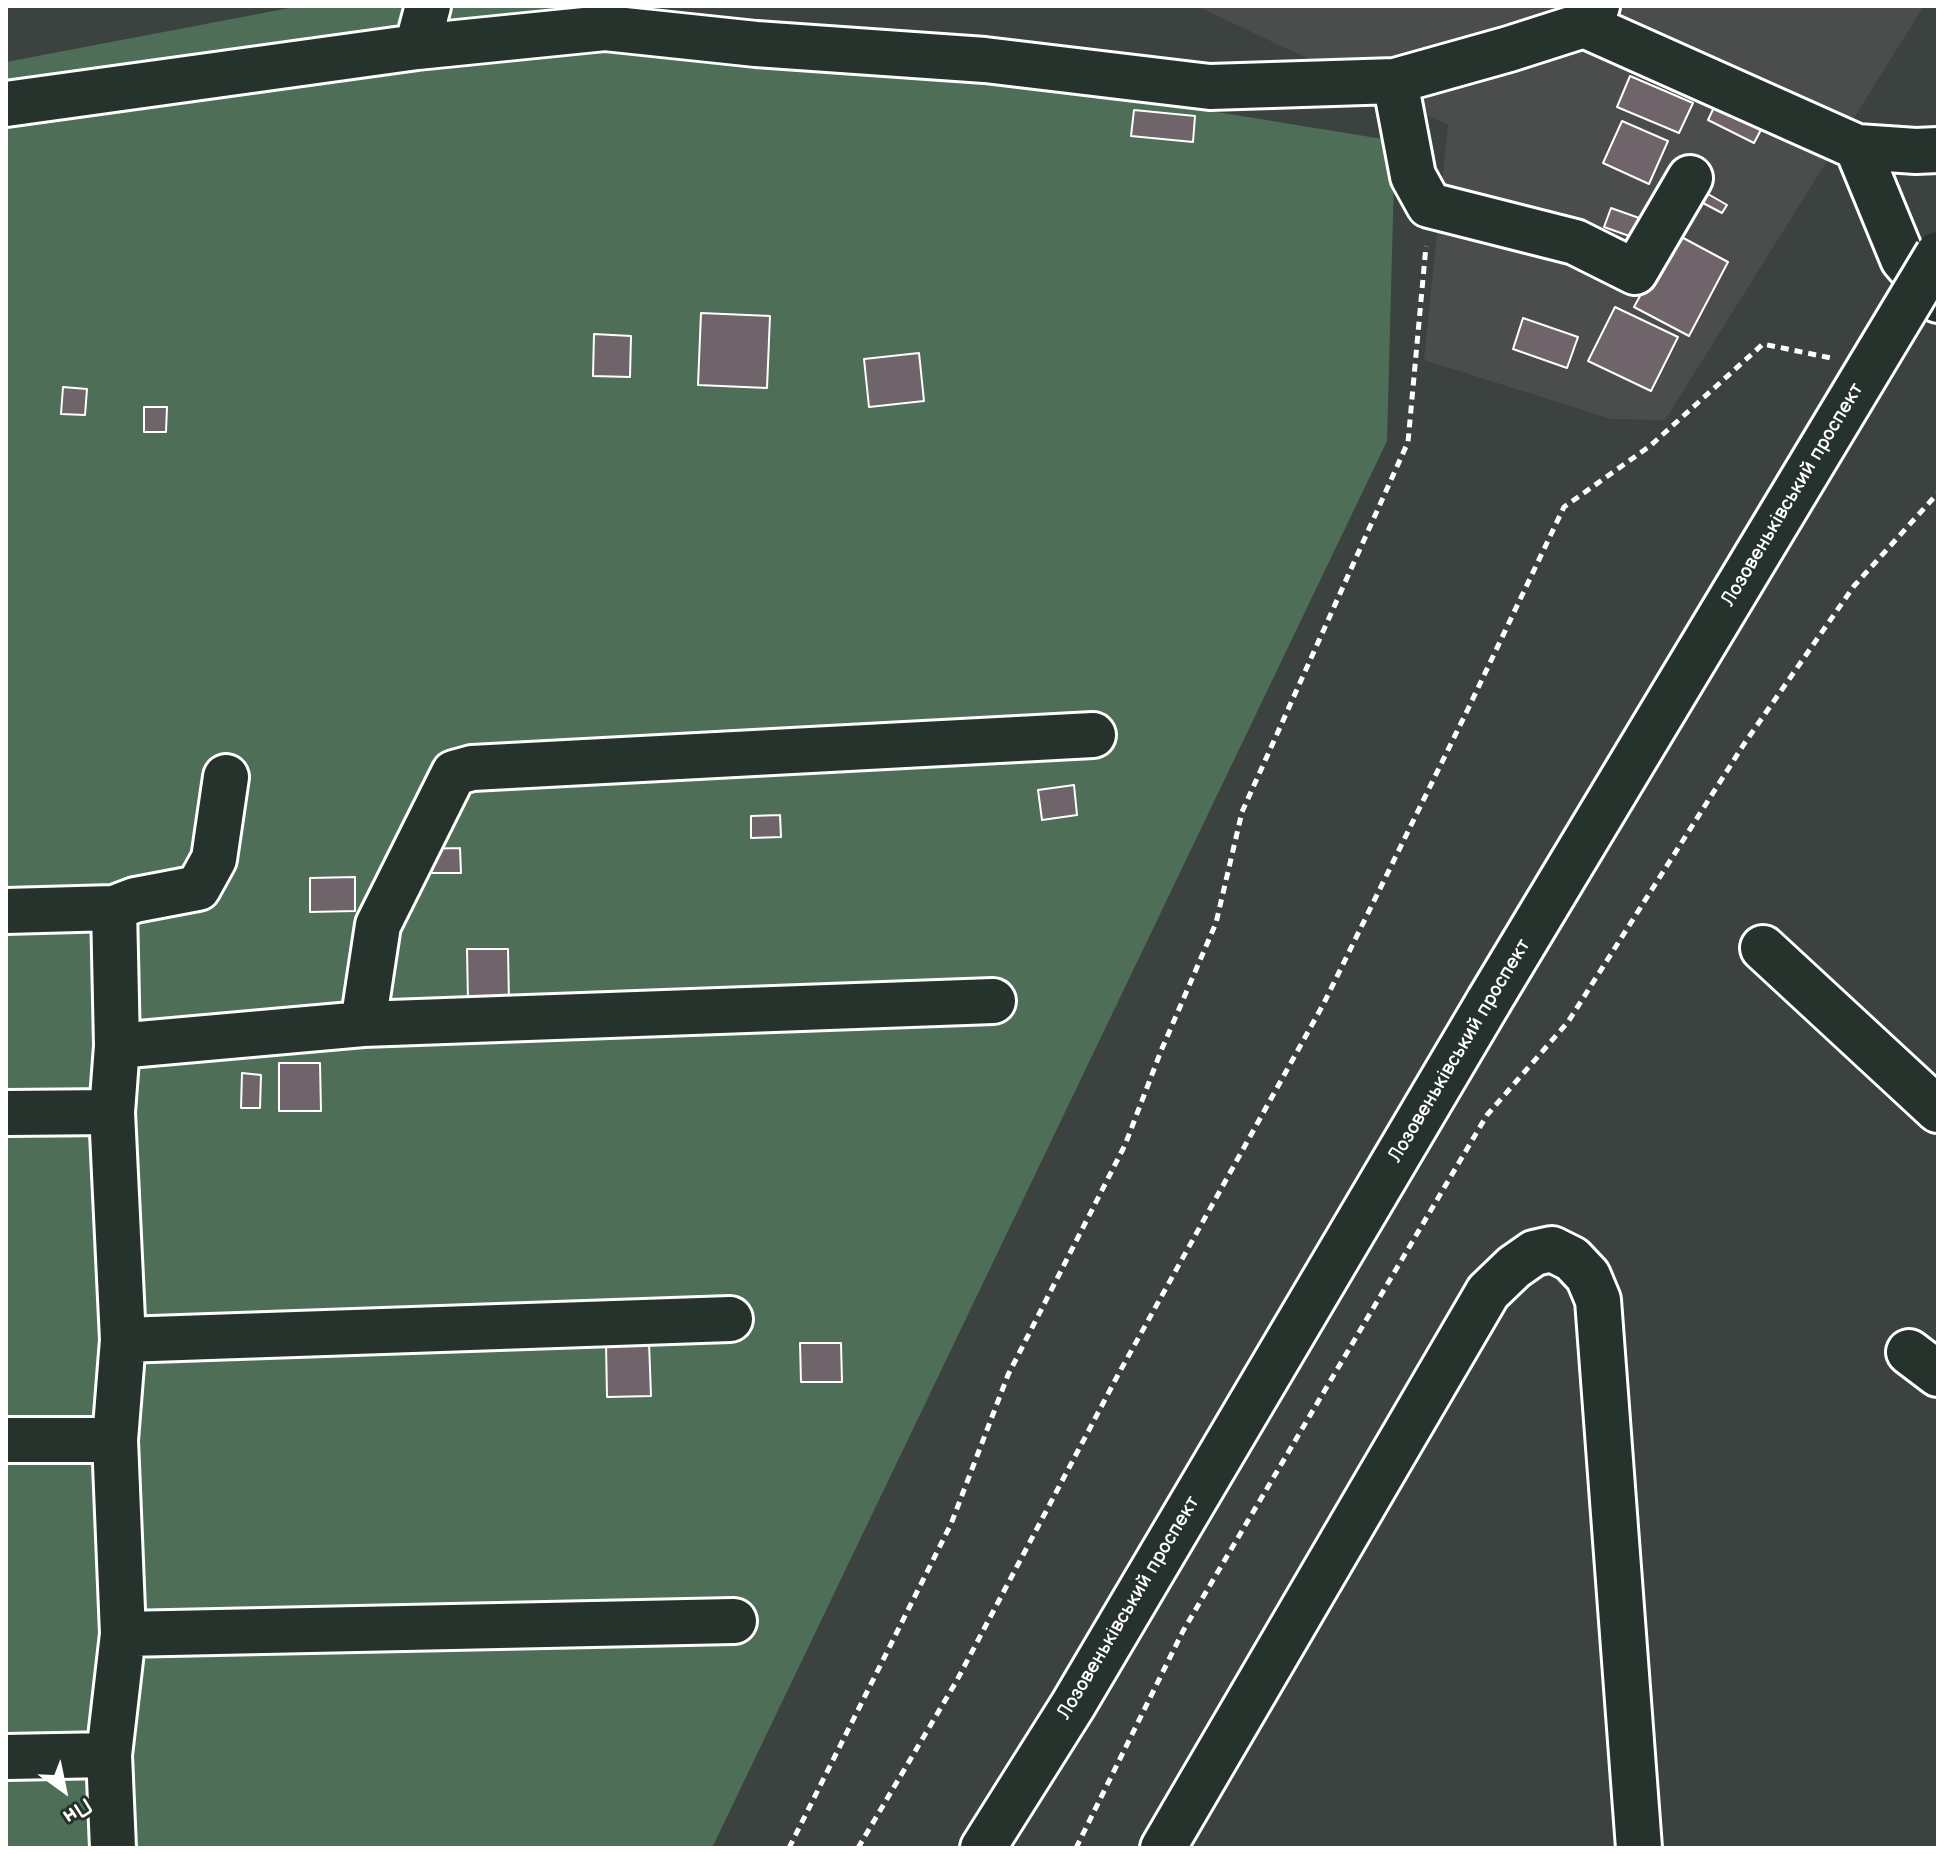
<!DOCTYPE html>
<html>
<head>
<meta charset="utf-8">
<style>
	body { margin:0 }
	#map { position:relative; width:1944px; height:1854px; overflow:hidden; background:#3c423f; font-family:"Balsamiq Sans",sans-serif }
	canvas { display:block }
	.frame { position:absolute; inset:0; border:8px solid #fff; pointer-events:none }
	.north { position:absolute; left:24px; top:1750px; width:80px; height:80px; -webkit-text-stroke:6px #26332d; paint-order:stroke; rotate:147deg; font-size:22px; font-weight:700; line-height:32px; text-align:center; color:#fff }
	.north::after { content:''; display:block; margin:auto; width:28px; height:36px; background:#fff; clip-path:polygon(50% 0,100% 100%,50% 72%,0 100%) }
</style>
</head>
<body>
<div id="map">
<canvas width="1944" height="1854"></canvas>
<div class="frame"></div>
<div class="north">Пн</div>
</div>
<script>
const ctx = document.querySelector('canvas').getContext('2d');
ctx.lineJoin = 'round';
function fill(path, color) { ctx.fillStyle = color; ctx.fill(path, 'evenodd'); }
const poly = rows => new Path2D(rows.map(r => 'M' + r).join(''));
function strokePath(path, color, width, dash) { ctx.strokeStyle = color; ctx.lineWidth = width; ctx.lineCap = dash ? 'butt' : 'round'; ctx.setLineDash(dash || []); ctx.stroke(path); }
function write(font, color, halo, rows, align = 'center') {
  ctx.font = font + ' "Balsamiq Sans",sans-serif'; ctx.lineWidth = 7; ctx.setLineDash([]); ctx.textBaseline = 'middle'; ctx.strokeStyle = halo; ctx.fillStyle = color; for (const [text, x, y, turn = 0] of rows) {
    ctx.save(); ctx.translate(x, y); ctx.rotate((+turn || 0) * Math.PI / 180); ctx.textAlign = isNaN(turn) ? turn : align; if (halo) ctx.strokeText(text, 0, 0); ctx.fillText(text, 0, 0); ctx.restore();
  }
}
fill(poly([
	[1185,6,1924,6,1665,420,1611,419,1424,360,1448,125,1203,9]
]), '#4b4c4c');
fill(poly([
	[300,6,566,6,1395,141,1387,441,712,1848,6,1848,6,62]
]), '#4e6e58');
const building = poly([
	[1630,76,1693,103,1679,133,1617,107,1630,76],
	[1716,103,1763,126,1754,143,1708,120,1716,103],
	[1134,110,1195,116,1193,142,1131,136,1134,110],
	[1622,121,1668,141,1649,184,1603,163,1622,121],
	[1708,194,1727,205,1722,213,1703,203,1708,194],
	[1611,208,1642,219,1635,238,1604,227,1611,208],
	[1674,233,1728,262,1689,336,1634,307,1674,233],
	[1615,307,1678,337,1651,391,1588,361,1615,307],
	[701,313,770,316,767,388,698,385,701,313],
	[1523,318,1578,337,1567,368,1513,349,1523,318],
	[594,334,631,336,630,377,593,376,594,334],
	[919,353,924,401,869,407,864,359,919,353],
	[63,387,87,389,85,415,61,414,63,387],
	[144,407,167,407,166,432,144,432,144,407],
	[1074,785,1077,815,1042,820,1038,790,1074,785],
	[780,815,781,837,751,838,751,816,780,815],
	[460,848,461,873,422,873,421,849,460,848],
	[355,877,355,911,310,912,310,878,355,877],
	[467,949,508,949,509,1002,468,1002,467,949],
	[279,1063,320,1063,321,1111,279,1111,279,1063],
	[242,1073,261,1075,260,1108,241,1108,242,1073],
	[649,1342,651,1396,607,1397,606,1343,649,1342],
	[800,1343,841,1343,842,1382,801,1382,800,1343]
]);
fill(building, '#6f646a');
strokePath(building, '#fff', 2);
const minor = poly([
	[1584,25,1857,147,1916,151,1938,150],
	[417,47,428,6],
	[1395,81,1413,176,1429,205,1575,242,1635,272,1690,178],
	[6,104,417,47,605,28,756,44,985,60,1210,87,1395,81,1509,49,1584,25,1597,6],
	[1857,147,1903,259,1938,300],
	[6,911,114,908,135,900,198,888,214,859,226,777],
	[1763,948,1938,1110],
	[363,1024,378,925,454,773,472,768,1093,735],
	[117,1046,363,1024,993,1001],
	[6,1113,112,1112],
	[123,1340,730,1319],
	[1909,1352,1938,1374],
	[6,1440,115,1440],
	[123,1634,734,1621],
	[6,1757,109,1755],
	[113,1848,109,1755,123,1634,115,1440,123,1340,112,1112,117,1046,114,908],
	[1163,1848,1488,1292,1514,1267,1534,1253,1552,1249,1572,1259,1588,1276,1598,1300,1639,1848]
]);
const highway = poly([
	[983,1848,1073,1705,1489,1001]
]);
strokePath(minor, '#fff', 50);
strokePath(highway, '#fff', 50);
strokePath(poly([
	[789,1848,951,1524,1008,1375,1125,1145,1161,1051,1216,923,1242,812,1408,442,1426,246],
	[858,1848,956,1682,1119,1373,1324,1003,1468,709,1564,507,1650,446,1763,344,1831,358],
	[1076,1848,1183,1631,1487,1115,1568,1022,1744,744,1854,586,1938,493]
]), '#fff', 5, [8, 6]);
strokePath(minor, '#26332d', 44);
strokePath(highway, '#26332d', 44);
const highwayBridge = poly([
	[1489,1001,1938,254]
]);
strokePath(highwayBridge, '#fff', 50, []);
strokePath(highwayBridge, '#26332d', 44);
write('20px', '#fff', '#26332d', [
	["Лозовеньківський проспект",1793,495,-59],
	["Лозовеньківський проспект",1460,1051,-59],
	["Лозовеньківський проспект",1129,1608,-59]
]);
</script>
</body>
</html>
